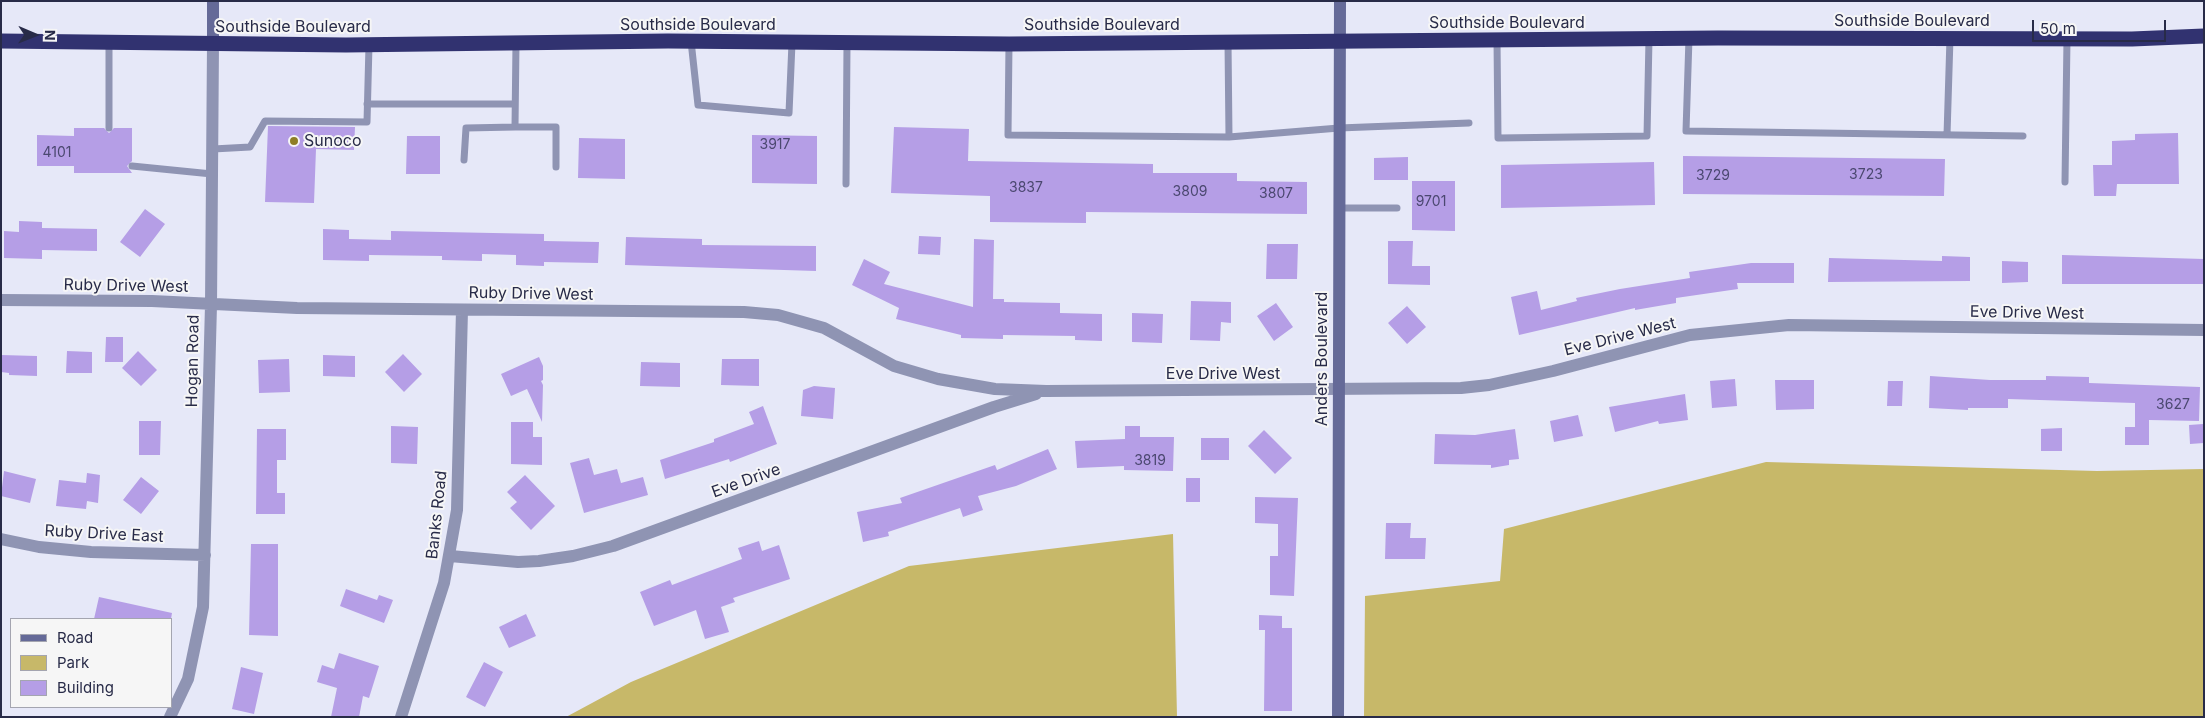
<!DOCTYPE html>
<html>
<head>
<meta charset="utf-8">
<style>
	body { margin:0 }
	#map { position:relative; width:2205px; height:718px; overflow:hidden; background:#e6e8f8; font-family:Inter,sans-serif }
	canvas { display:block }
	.frame { position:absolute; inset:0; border:2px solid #282b48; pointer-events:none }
	.legend { position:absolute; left:10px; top:618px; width:162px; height:90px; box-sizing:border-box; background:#f6f6f6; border:1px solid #a4a5b0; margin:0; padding:6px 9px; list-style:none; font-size:15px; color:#282b48 }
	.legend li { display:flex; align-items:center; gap:10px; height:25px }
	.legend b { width:25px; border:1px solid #a4a5b0 }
	.north { position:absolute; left:10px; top:10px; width:50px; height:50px; -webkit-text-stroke:4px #f6f6f6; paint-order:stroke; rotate:91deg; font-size:14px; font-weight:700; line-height:20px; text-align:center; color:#282b48 }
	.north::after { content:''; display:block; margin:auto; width:18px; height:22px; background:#282b48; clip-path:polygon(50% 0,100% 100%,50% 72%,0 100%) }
	.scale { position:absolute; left:2032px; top:20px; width:134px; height:22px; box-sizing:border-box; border:2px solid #282b48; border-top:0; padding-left:6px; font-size:15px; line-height:18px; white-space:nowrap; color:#282b48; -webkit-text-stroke:4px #f6f6f6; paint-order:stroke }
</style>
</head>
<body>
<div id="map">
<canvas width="2205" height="718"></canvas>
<div class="frame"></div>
<ul class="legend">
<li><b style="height:6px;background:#656a98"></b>Road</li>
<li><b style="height:14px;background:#c7b869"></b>Park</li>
<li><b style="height:14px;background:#b59ee6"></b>Building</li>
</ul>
<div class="north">N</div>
<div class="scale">50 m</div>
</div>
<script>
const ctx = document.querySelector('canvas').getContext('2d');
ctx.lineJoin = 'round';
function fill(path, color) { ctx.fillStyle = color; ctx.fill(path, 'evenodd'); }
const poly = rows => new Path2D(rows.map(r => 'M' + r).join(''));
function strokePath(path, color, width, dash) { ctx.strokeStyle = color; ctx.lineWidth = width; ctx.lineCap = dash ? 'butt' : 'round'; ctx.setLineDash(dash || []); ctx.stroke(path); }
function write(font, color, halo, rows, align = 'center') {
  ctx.font = font + ' Inter,sans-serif'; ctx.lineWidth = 4; ctx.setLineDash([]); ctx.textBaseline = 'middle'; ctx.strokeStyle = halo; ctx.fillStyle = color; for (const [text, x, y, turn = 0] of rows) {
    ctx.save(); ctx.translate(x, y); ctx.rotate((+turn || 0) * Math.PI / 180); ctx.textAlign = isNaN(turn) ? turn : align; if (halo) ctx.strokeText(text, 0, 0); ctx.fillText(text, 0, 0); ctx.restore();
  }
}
fill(poly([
	[1766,462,2097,471,2204,469,2204,717,1364,717,1365,596,1500,581,1504,529],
	[1173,534,1177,717,566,717,631,682,909,566]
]), '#c7b869');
fill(poly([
	[268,126,355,127,354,150,316,149,314,203,265,202],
	[894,127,969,129,968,161,1153,164,1153,173,1237,173,1237,181,1307,182,1307,214,1086,212,1086,223,990,222,990,196,891,193],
	[74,128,104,128,109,133,114,128,132,128,132,161,127,166,132,173,74,173,74,166,37,166,37,135,74,136],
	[2178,133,2179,184,2117,184,2116,196,2094,196,2093,165,2112,165,2112,141,2135,140,2135,134],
	[752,135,817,136,817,184,752,183],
	[407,136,440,136,440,174,406,174],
	[579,138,625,139,625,179,578,178],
	[1683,156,1945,159,1944,196,1683,194],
	[1408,157,1408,180,1374,180,1374,158],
	[1654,162,1655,205,1501,208,1501,165],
	[1412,181,1455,181,1455,231,1412,230],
	[145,209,165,224,140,257,120,242],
	[19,221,42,222,42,228,97,229,97,251,42,250,42,259,4,258,4,231,19,232],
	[323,229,349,230,349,239,391,240,391,231,544,234,544,241,599,242,598,263,544,262,544,266,516,265,516,255,482,254,482,261,442,260,442,256,369,255,369,261,323,260],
	[919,236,941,237,940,255,918,254],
	[626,237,702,239,702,245,816,246,816,271,625,265],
	[974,239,994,240,993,299,1004,299,1004,302,1060,303,1060,313,1102,314,1102,341,1075,340,1075,336,1003,335,1003,339,961,338,961,335,896,319,899,308,852,285,864,259,890,272,884,284,973,307],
	[1388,241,1413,241,1412,266,1430,266,1430,285,1388,284],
	[1267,244,1298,244,1297,279,1266,279],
	[2062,255,2204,259,2204,284,2062,284],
	[1942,256,1970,257,1970,281,1828,282,1829,258,1942,261],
	[2002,261,2028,262,2028,282,2002,283],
	[1751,263,1794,263,1794,283,1737,283,1738,289,1676,298,1676,303,1635,310,1635,308,1519,335,1511,297,1537,291,1541,310,1577,301,1576,298,1620,289,1690,278,1689,272],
	[1191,301,1231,302,1231,323,1221,322,1220,341,1190,340],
	[1276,303,1293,327,1274,341,1257,316],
	[1407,306,1426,327,1407,344,1388,323],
	[1132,313,1163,314,1162,343,1132,342],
	[106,337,123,337,123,362,105,362],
	[67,351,92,352,92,373,66,373],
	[138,351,157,370,141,386,122,368],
	[403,354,422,374,404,392,385,372],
	[1,355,37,356,37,376,9,375,9,373,1,372],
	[323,355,355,356,355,377,323,376],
	[539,357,543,366,543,380,541,381,543,385,542,422,527,389,511,396,501,374],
	[289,359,290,392,259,393,258,360],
	[722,359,759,359,759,386,721,385],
	[641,362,680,363,680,387,640,386],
	[1930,376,1990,380,2046,380,2046,376,2089,377,2089,383,2200,387,2199,421,2149,420,2149,445,2125,445,2125,427,2135,427,2135,403,2008,399,2008,408,1968,408,1968,410,1929,408],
	[1735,379,1737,406,1712,408,1710,381],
	[1775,380,1814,380,1814,409,1776,410],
	[1888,381,1903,381,1902,406,1887,406],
	[814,386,835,388,833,419,801,416,803,390],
	[1685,394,1688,420,1659,424,1658,421,1615,432,1609,407],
	[763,406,777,444,730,462,729,459,665,479,660,460,714,442,714,439,754,424,749,412],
	[1578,415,1583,436,1554,442,1550,421],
	[139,421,161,421,160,455,139,455],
	[511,422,533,422,533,437,542,437,542,465,511,464],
	[2203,424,2204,443,2190,444,2189,425],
	[391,426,418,427,417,464,391,463],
	[1125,426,1140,426,1140,437,1174,437,1173,471,1124,470,1124,466,1077,468,1075,441,1125,439],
	[2062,428,2062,451,2041,451,2041,429],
	[257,429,286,429,286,460,277,460,277,493,285,493,285,514,256,514],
	[1515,429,1519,459,1509,460,1509,465,1491,468,1491,465,1434,464,1435,434,1475,435],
	[1264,430,1292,458,1275,474,1248,446],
	[1201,438,1229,438,1229,460,1201,460],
	[1048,449,1057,469,1016,486,978,496,983,510,963,517,960,508,888,532,889,536,863,542,857,512,902,503,900,498,995,465,997,470],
	[589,458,594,475,617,469,621,483,643,477,648,495,584,513,570,463],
	[4,471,36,479,30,503,1,496],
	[87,473,100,475,98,503,87,501,86,509,56,506,59,480,86,483],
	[525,475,555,506,531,530,510,508,517,502,507,492],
	[141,477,159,491,141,514,123,500],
	[1186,478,1200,478,1200,502,1186,502],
	[1255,497,1298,498,1294,596,1270,595,1270,556,1278,556,1278,524,1255,523],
	[1386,523,1411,523,1410,538,1426,538,1425,559,1385,559],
	[759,541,762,551,779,545,790,579,733,598,735,602,721,607,729,632,705,639,696,610,654,626,640,592,670,580,672,585,742,559,738,548],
	[251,544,278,544,278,636,249,635],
	[346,589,377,600,379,595,393,600,384,623,340,606],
	[99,597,172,613,171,619,94,619],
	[526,614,536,636,509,648,499,627],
	[1259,615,1282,616,1282,628,1292,628,1292,711,1264,711,1265,630,1259,630],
	[339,653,379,666,369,698,363,696,359,717,331,717,337,688,317,682,322,665,334,669],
	[484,662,503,672,485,707,466,697],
	[241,667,263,673,254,714,232,709]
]), '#b59ee6');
strokePath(poly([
	[1689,38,1686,131,2023,136],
	[1497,40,1498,138,1647,136,1649,39],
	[691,41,698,105,789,113,792,43],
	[1228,42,1229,137],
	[516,43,515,127,556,127,556,167],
	[1009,44,1008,135,1229,137,1339,128,1469,123],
	[367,104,515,104],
	[109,128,109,42],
	[1947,135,1950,38],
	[213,149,250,147,265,121,367,122,369,45],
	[464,160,466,128,515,127],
	[132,166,212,174],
	[2065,182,2067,39],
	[846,184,847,44],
	[1339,208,1397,208]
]), '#8f94b3', 7);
strokePath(poly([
	[1,300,152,301,297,308,744,312,778,315,824,328,894,366,938,379,995,389,1046,391,1461,388,1489,385,1553,371,1690,335,1789,325,2204,330],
	[1,539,39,547,91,552,205,555],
	[450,556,518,562,539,561,573,556,613,546,994,407,1036,394],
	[170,717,188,679,203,607,211,305,213,44],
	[401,717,444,583,457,510,462,310]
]), '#8f94b3', 12);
strokePath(poly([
	[213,1,213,44],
	[1338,717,1340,1]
]), '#656a98', 12);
strokePath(poly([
	[1,41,346,45,668,41,1009,44,1718,38,2132,39,2204,36]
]), '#313270', 15);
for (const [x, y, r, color] of [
	[294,141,5,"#8e7e25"]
]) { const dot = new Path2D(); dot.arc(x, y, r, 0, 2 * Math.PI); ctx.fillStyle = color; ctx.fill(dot); strokePath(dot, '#f6f6f6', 2); }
write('14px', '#4b4870', null, [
	["3917",775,145],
	["4101",57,153],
	["3723",1866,175],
	["3729",1713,176],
	["3837",1026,188],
	["3809",1190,192],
	["3807",1276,194],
	["9701",1431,202],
	["3627",2173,405],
	["3819",1150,461]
]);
write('16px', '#282b48', '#f6f6f6', [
	["Southside Boulevard",1912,21],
	["Southside Boulevard",1507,23],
	["Southside Boulevard",698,25],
	["Southside Boulevard",1102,25],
	["Southside Boulevard",293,27],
	["Ruby Drive West",126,286,1],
	["Ruby Drive West",531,294,1],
	["Eve Drive West",2027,313,1],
	["Eve Drive West",1620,337,-14],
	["Anders Boulevard",1322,359,-90],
	["Hogan Road",193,361,-89],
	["Eve Drive West",1223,374],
	["Eve Drive",746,481,-20],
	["Banks Road",437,515,-84],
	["Ruby Drive East",104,534,3]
]);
write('16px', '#282b48', '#f6f6f6', [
	["Sunoco",304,141]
], 'left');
</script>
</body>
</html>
